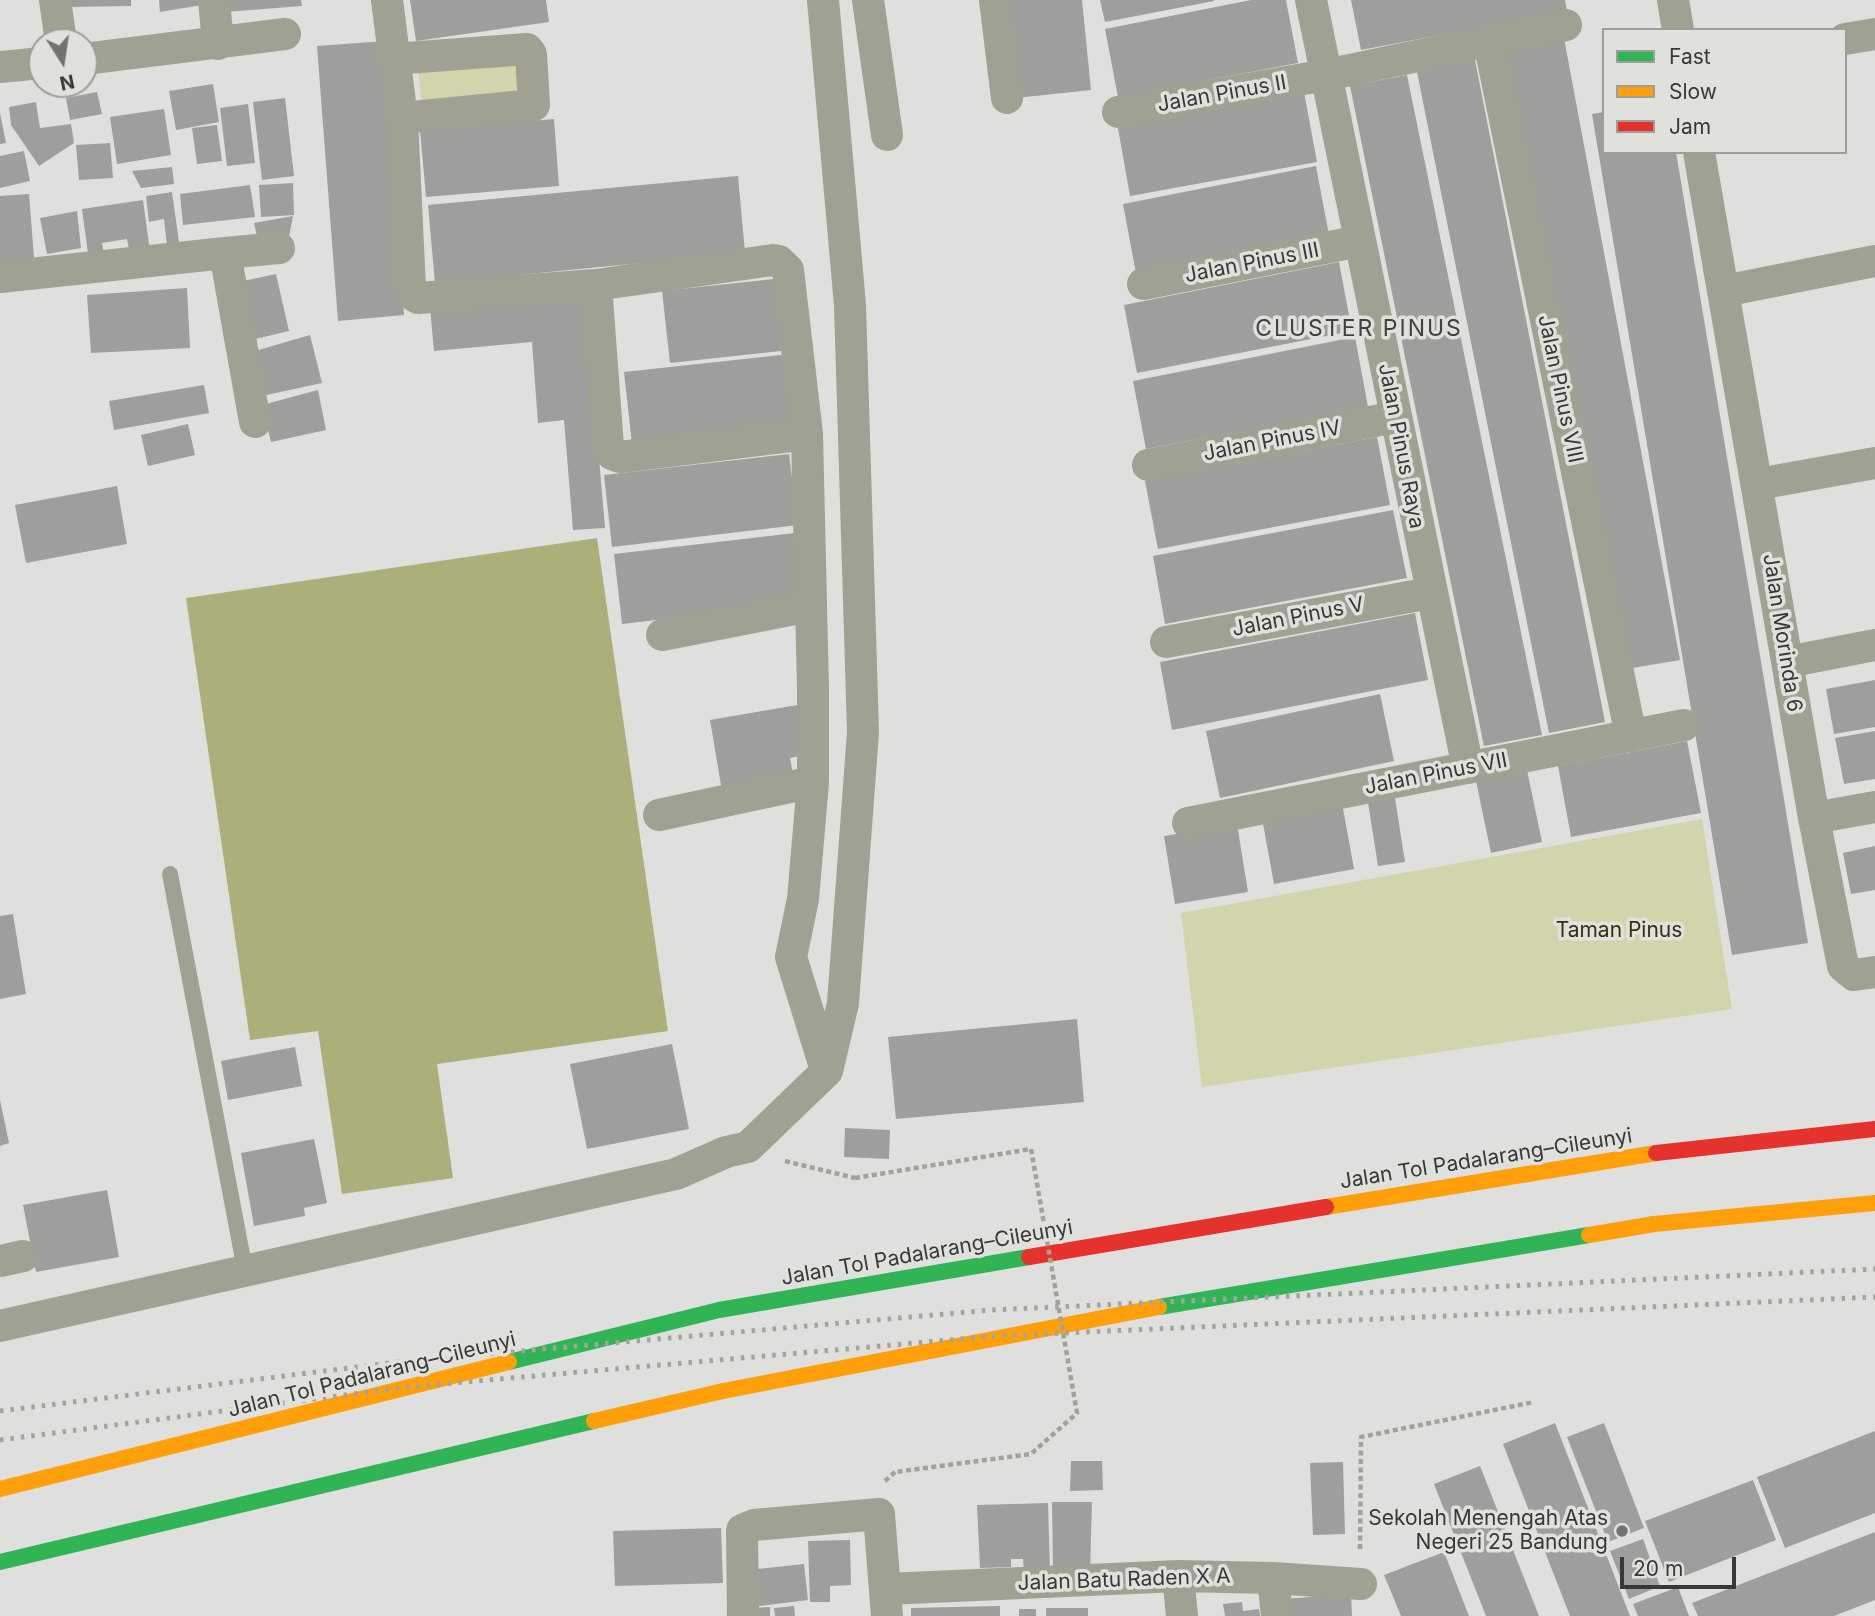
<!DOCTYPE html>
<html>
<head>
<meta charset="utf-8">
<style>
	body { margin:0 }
	#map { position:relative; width:1875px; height:1616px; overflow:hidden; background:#dfdfde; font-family:Inter,sans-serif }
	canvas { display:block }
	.legend { position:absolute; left:1602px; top:28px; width:245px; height:126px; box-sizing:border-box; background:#e0e0dd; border:2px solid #9d9d9a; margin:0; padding:9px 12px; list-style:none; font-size:21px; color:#383836 }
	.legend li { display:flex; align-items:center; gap:14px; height:35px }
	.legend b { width:35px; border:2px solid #9d9d9a }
	.north { position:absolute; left:28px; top:28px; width:70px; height:70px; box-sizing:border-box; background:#e0e0dd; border:2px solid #9d9d9a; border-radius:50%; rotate:168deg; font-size:19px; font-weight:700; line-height:28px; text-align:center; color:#383836 }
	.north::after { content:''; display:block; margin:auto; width:24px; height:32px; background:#727271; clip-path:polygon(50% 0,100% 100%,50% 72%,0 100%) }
	.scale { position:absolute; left:1620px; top:1557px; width:116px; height:32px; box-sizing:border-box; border:4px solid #383836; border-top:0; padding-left:9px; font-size:21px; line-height:24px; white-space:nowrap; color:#383836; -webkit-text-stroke:5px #e0e0dd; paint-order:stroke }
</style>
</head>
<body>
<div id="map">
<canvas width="1875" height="1616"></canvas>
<ul class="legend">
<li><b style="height:9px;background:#30b455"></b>Fast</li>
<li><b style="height:9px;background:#ff9f0a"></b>Slow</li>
<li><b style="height:9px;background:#e5322d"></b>Jam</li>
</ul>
<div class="north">N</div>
<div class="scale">20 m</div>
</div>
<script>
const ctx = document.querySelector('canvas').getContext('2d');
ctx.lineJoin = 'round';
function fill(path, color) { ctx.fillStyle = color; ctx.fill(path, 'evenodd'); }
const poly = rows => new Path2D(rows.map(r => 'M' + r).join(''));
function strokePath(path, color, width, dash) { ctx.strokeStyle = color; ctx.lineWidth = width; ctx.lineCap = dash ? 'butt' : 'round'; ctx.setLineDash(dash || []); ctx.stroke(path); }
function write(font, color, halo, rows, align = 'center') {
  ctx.font = font + ' Inter,sans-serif'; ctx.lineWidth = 7; ctx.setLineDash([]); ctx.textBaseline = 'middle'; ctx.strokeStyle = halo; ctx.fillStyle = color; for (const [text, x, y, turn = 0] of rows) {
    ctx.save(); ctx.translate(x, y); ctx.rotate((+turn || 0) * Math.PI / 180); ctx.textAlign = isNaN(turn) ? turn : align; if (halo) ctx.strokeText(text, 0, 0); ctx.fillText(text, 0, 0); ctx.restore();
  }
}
fill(poly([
	[519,58,523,97,422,107,418,68],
	[1702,819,1732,1009,1202,1087,1181,913]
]), '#d2d5ab');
fill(poly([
	[597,538,668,1031,437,1064,453,1178,342,1194,318,1031,250,1040,186,598]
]), '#acaf79');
fill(poly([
	[66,0,131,0,131,6,66,7],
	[159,0,208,0,208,4,160,12],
	[224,0,301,0,302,6,225,12],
	[410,0,546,0,549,22,416,41],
	[1005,0,1082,0,1091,90,1016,98],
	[1100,0,1214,0,1214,1,1105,22],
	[1251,0,1286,0,1298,63,1118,97,1105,29],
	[1351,0,1565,0,1567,11,1361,50],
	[1564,38,1680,660,1621,670,1506,49],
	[385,41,404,315,338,321,317,46],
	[1475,60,1605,722,1549,733,1417,72],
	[1407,75,1542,735,1484,746,1350,86],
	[213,84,219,122,176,130,169,91],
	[97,92,102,114,70,120,66,98],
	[1304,92,1317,162,1130,196,1118,128],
	[285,98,294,176,262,180,253,102],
	[36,102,40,128,71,124,74,143,39,166,11,125,9,107],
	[248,104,255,163,227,166,220,108],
	[164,109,171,155,117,164,110,117],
	[1604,112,1604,152,1676,152,1808,943,1732,955,1592,114],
	[0,113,6,143,0,144],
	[554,119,559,186,426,197,420,130],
	[217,125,222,161,197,164,192,128],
	[110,143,113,178,79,180,76,145],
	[24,151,30,181,0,188,0,156],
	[1316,166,1329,235,1136,273,1123,204],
	[172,167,174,184,141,188,132,171],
	[738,176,745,253,435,283,428,205],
	[293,183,294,215,261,217,259,185],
	[250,185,255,217,183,225,180,194],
	[172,192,179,242,167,246,164,219,149,222,146,196],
	[29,194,35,270,0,273,0,196],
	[143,200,150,252,130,255,127,239,102,243,105,259,89,261,82,209],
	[77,211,81,248,47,254,40,218],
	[293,216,289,237,258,241,254,223],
	[1339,262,1352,331,1137,373,1124,305],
	[276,274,289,331,247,341,234,283],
	[783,278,790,350,670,363,662,291],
	[187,288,190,348,91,353,87,295],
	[585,294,605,528,573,530,564,420,538,423,532,342,434,351,430,308],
	[310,335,322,383,257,397,248,353],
	[1355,337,1368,407,1146,449,1133,381],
	[790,354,799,426,632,444,624,372],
	[204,385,209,413,114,430,109,401],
	[318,390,326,430,271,442,262,405],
	[188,424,195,455,148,466,141,435],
	[1377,437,1390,505,1158,549,1145,481],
	[789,454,798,525,612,547,604,475],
	[117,486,127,544,26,563,15,505],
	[1393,510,1407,578,1165,624,1153,556],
	[795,533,803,603,622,624,614,554],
	[1415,613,1428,680,1172,730,1160,662],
	[1875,680,1875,727,1834,734,1826,689],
	[1380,694,1394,761,1220,798,1206,731],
	[803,704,811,754,790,758,794,779,722,791,710,720],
	[1875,731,1875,779,1844,784,1835,738],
	[1687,741,1701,813,1571,837,1558,766],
	[1527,770,1542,842,1491,853,1476,781],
	[1394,792,1405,862,1378,866,1367,796],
	[1342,803,1354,869,1274,884,1262,818],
	[1237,824,1248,892,1175,904,1164,836],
	[1875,846,1875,890,1851,894,1843,853],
	[13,914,26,994,0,999,0,916],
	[1077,1019,1084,1102,896,1119,888,1037],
	[672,1044,689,1129,587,1149,570,1064],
	[295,1047,302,1086,228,1100,221,1061],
	[0,1100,9,1143,0,1146],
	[845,1128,890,1130,889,1159,844,1157],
	[314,1139,327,1203,304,1208,305,1216,254,1226,241,1153],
	[107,1190,119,1257,36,1272,23,1205],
	[1555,1423,1630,1616,1570,1616,1503,1444],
	[1604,1423,1644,1528,1608,1542,1567,1437],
	[1875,1431,1875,1513,1785,1548,1757,1477],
	[1071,1461,1102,1461,1103,1490,1070,1491],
	[1343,1462,1345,1534,1313,1535,1310,1463],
	[1480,1466,1539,1616,1486,1616,1434,1484],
	[1753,1480,1776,1540,1669,1582,1645,1521],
	[1052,1502,1092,1502,1090,1573,1053,1572],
	[1048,1503,1050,1572,1024,1573,1023,1559,1011,1559,1011,1567,980,1568,977,1505],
	[721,1528,723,1583,615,1586,613,1531],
	[1875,1532,1875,1600,1834,1616,1698,1616,1692,1603],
	[1643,1539,1660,1586,1629,1599,1610,1551],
	[850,1540,851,1585,830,1586,830,1602,810,1602,808,1541],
	[1444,1552,1469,1616,1401,1616,1384,1575],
	[804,1564,808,1600,752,1607,748,1570],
	[1678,1587,1689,1616,1638,1616,1633,1604],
	[1351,1594,1352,1616,1286,1616,1284,1599],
	[1242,1602,1243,1611,1259,1609,1260,1616,1225,1616,1223,1604],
	[794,1606,795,1616,775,1616,774,1608],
	[1000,1606,1000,1616,911,1616,911,1608],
	[770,1607,770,1616,752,1616,752,1608],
	[1046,1608,1088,1608,1088,1616,1046,1616],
	[1019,1609,1036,1609,1036,1616,1019,1616]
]), '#9e9e9d');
strokePath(poly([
	[785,1161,855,1178],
	[885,1481,895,1472],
	[1360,1549,1361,1437,1534,1402]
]), '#a1a299', 4.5, [5, 3.5]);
strokePath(poly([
	[170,874,245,1270]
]), '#a0a193', 16);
strokePath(poly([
	[55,0,61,42],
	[214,0,218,44],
	[387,0,402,118,410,288,413,295,418,298,596,285,773,260,779,261,788,270,807,434,813,689,813,782,803,899,791,957,826,1070],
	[868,0,887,135],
	[995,0,1007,98],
	[1311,0,1468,768],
	[1673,0,1678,30],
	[1845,39,1875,34],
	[1489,41,1631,736],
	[84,59,285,34],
	[393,59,527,49,531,54,534,105,402,118],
	[0,67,42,63],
	[1118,112,1326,75,1566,25],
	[1699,152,1814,818,1843,966,1854,975,1875,972],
	[225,253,279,248],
	[0,277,225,253,255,422],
	[1143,284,1360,241],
	[596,285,608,447,612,454,620,457,807,434],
	[1724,291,1875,261],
	[1148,465,1396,417],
	[1758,484,1875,463],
	[662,635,810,606],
	[1166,642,1430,593],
	[1787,662,1875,645],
	[659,815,813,782],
	[1814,818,1875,807],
	[1188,823,1684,725],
	[0,1261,23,1256],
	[0,1326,676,1174,726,1152,748,1147,827,1071,843,1003,863,732,850,305,823,0],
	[1178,1576,1182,1616],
	[1273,1578,1277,1616],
	[887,1589,1178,1576,1273,1578,1361,1584],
	[743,1616,742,1530,754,1525,879,1514,887,1616]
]), '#a0a193', 32);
strokePath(poly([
	[1159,1307,1589,1235],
	[509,1362,719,1310,1029,1257],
	[0,1562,594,1421]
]), '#30b455', 16);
strokePath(poly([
	[1326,1207,1656,1153],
	[1589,1235,1654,1224,1875,1203],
	[594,1421,723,1391,1159,1307],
	[0,1489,509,1362]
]), '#ff9f0a', 16);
strokePath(poly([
	[1656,1153,1875,1129],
	[1029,1257,1326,1207]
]), '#e5322d', 16);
strokePath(poly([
	[0,1411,406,1361,991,1310,1875,1269],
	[0,1440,407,1387,996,1336,1875,1297]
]), '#a4a49d', 5, [3.5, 7]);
strokePath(poly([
	[855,1178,1031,1149,1077,1413,1031,1454,895,1472]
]), '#a1a299', 4.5, [5, 3.5]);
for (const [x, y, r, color] of [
	[1622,1531,7,"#727271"]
]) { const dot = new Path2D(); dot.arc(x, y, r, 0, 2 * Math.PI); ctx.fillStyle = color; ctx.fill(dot); strokePath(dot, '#e0e0dd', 2.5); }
write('21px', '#383836', '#e0e0dd', [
	["Jalan Pinus II",1222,94,-10],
	["Jalan Pinus III",1252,263,-11],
	["Jalan Pinus VIII",1560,389,78],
	["Jalan Pinus IV",1272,441,-11],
	["Jalan Pinus Raya",1401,446,79],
	["Jalan Pinus V",1298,617,-11],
	["Jalan Morinda 6",1782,633,81],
	["Jalan Pinus VII",1436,774,-11],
	["Jalan Tol Padalarang–Cileunyi",1486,1159,-9],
	["Jalan Tol Padalarang–Cileunyi",927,1253,-10],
	["Jalan Tol Padalarang–Cileunyi",372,1375,-14],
	["Jalan Batu Raden X A",1124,1580,-2]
]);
write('21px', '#303210', '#e0e0dd', [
	["Taman Pinus",1619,931]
]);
write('21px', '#383836', '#e0e0dd', [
	["Sekolah Menengah Atas",1608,1519],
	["Negeri 25 Bandung",1608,1543]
], 'right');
ctx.letterSpacing = '2px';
write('23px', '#41423f', '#e0e0dd', [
	["CLUSTER PINUS",1359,329]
]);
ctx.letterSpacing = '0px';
</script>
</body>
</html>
